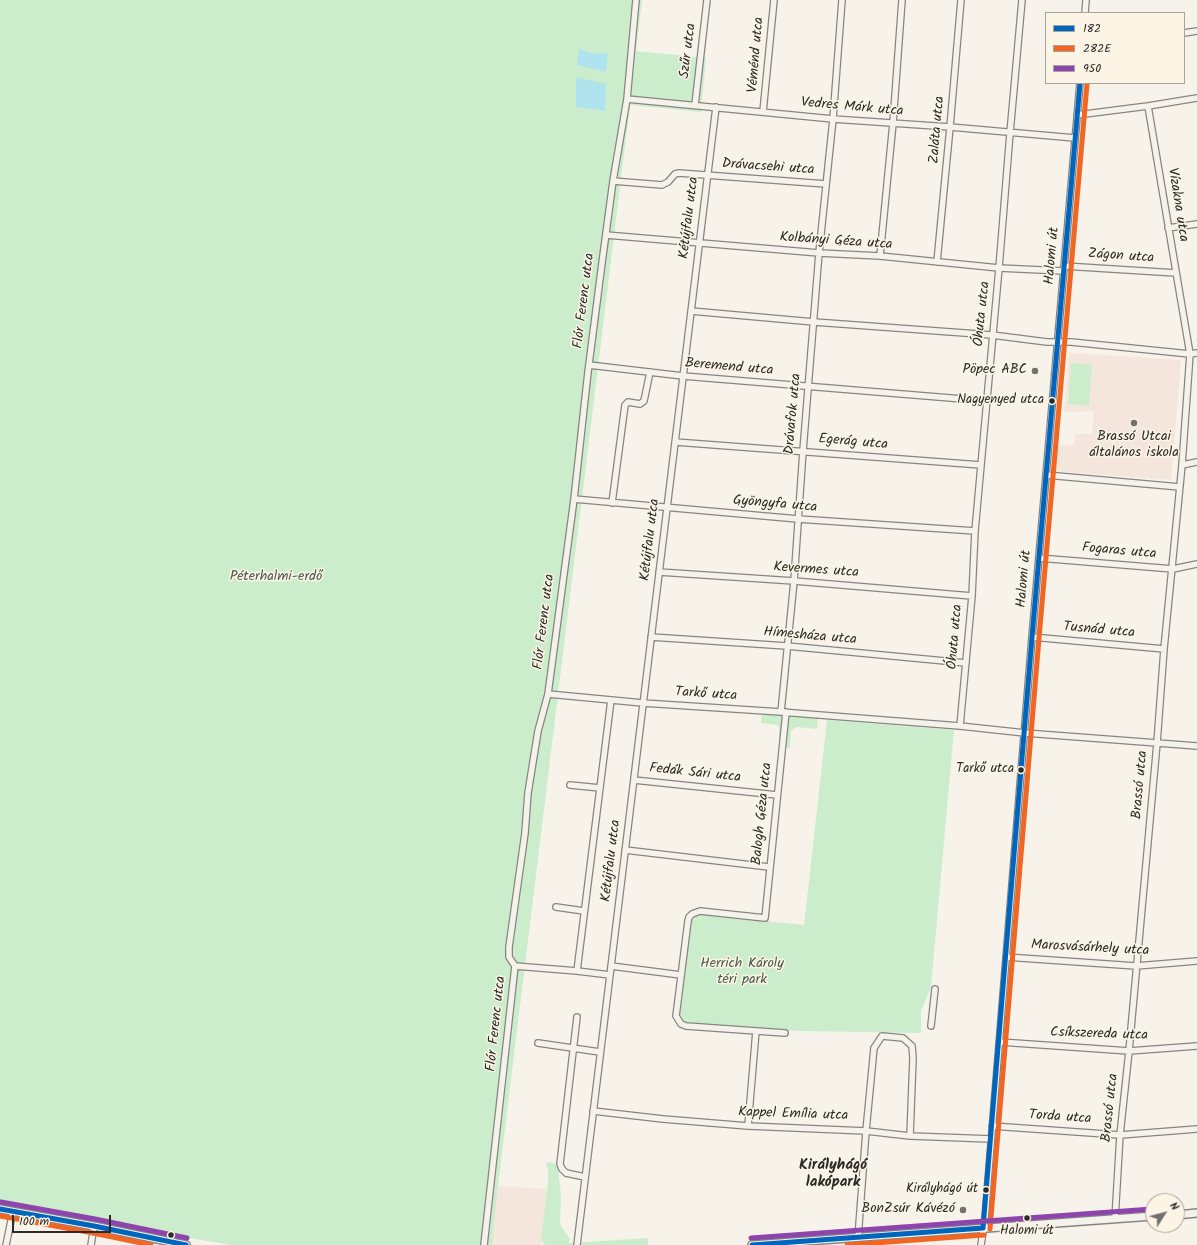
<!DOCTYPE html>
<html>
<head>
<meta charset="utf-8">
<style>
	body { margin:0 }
	#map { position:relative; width:1197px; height:1245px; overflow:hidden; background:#f7f3ea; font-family:Kalam,sans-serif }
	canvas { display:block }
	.legend { position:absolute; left:1045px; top:12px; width:140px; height:72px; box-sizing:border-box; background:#fcf5e5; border:1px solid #a8a49b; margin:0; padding:5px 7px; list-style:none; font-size:12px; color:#2b2b2b }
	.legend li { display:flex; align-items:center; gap:8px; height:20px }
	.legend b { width:20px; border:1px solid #a8a49b }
	.north { position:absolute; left:1145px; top:1193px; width:40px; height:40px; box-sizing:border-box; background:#fcf5e5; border:1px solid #a8a49b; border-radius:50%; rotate:54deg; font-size:11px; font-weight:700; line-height:16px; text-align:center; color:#2b2b2b }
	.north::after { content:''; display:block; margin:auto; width:14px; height:18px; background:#72716e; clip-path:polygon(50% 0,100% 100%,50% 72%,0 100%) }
	.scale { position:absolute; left:12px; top:1215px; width:99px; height:18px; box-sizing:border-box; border:2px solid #2b2b2b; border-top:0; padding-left:5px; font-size:12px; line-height:14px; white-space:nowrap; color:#2b2b2b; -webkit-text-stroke:3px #fcf5e5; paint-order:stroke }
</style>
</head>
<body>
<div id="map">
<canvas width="1197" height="1245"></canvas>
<ul class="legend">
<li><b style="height:5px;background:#0065bd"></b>182</li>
<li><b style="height:5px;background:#f26522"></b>282E</li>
<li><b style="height:5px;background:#8e44ad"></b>950</li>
</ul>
<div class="north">N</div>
<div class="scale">100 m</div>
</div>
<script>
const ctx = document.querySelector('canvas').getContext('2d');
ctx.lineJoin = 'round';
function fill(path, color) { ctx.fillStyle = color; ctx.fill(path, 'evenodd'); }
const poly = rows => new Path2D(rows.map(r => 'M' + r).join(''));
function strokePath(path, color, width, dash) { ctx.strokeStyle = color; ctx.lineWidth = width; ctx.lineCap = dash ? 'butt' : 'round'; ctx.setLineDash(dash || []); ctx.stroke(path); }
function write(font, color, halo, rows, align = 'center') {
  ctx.font = font + ' Kalam,sans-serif'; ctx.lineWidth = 3; ctx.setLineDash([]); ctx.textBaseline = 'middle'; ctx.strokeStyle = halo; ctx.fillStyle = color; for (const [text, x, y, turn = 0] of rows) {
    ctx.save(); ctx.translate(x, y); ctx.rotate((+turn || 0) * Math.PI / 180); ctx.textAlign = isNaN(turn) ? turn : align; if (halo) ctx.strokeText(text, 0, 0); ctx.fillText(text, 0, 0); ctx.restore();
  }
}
fill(poly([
	[1069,353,1181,360,1171,480,1053,471,1056,446,1074,445,1075,434,1092,434,1094,411,1064,412],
	[498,1186,548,1189,541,1245,492,1245]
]), '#f4e6dc');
fill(poly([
	[0,0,642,0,636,51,706,58,701,112,630,105,498,1186,492,1245,231,1245,95,1222,0,1204],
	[1071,363,1092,365,1089,406,1068,404],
	[762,712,784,714,782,738,779,738,779,727,777,725,761,723],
	[788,714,818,716,817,729,796,727,791,731,790,748,786,747],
	[827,720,954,730,931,987,921,1011,921,1033,798,1031,684,1023,681,1020,679,1014,690,922,693,917,699,914,804,925],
	[550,1162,555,1164,558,1168,561,1195,560,1221,561,1226,570,1239,569,1243,648,1238,648,1245,543,1245,545,1245,541,1240,548,1182,548,1171,546,1163]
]), '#ccedcb');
fill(poly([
	[579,49,591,53,608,54,606,72,577,65],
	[576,77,606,84,605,111,576,107]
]), '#afe4ee');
const minor = poly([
	[1085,13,1086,0],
	[1184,33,1197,31],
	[627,99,833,119,950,127,1075,138],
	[695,105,707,0],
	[763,112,774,0],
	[1077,115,1148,106,1197,98],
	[613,181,662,185,668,182,675,174,679,173,826,184],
	[1168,228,1197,224],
	[606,235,819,253,880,256,999,268,1063,271],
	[880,256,893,123,902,0],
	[937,262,950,127,961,0],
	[1064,266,1176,273],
	[691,311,814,322,992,335,1047,342,1071,342,1190,354,1197,353],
	[589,365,683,376,987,401],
	[675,442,981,465],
	[1182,465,1197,462],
	[1046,475,1180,487],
	[574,499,798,519,975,531],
	[612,503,625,405,628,402,640,404,644,401,650,372],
	[1039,558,1173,569,1197,564],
	[659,572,794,581,972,596],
	[651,637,787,646,966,663],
	[1032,637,1164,649],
	[548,694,643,703,781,712,960,726,1025,733,1197,746],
	[781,712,794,581,803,451,819,253,833,119,842,0],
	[960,726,972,596,975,531,999,268,1010,133,1022,0],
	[634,780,777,795],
	[570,785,600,788],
	[625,850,769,867],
	[556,907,584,911],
	[1006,957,1136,966,1197,961],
	[515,966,577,971,610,975],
	[611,966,681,975],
	[577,971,611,700],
	[577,1017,560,1164,562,1169,566,1173,585,1177],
	[931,1026,935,989],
	[785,1033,686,1026,681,1024,676,1016,688,921,689,917,692,914,700,911,765,918,786,712],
	[1000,1042,1129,1051,1197,1046],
	[538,1043,600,1052],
	[593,1111,663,1119,748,1126,866,1131,910,1136,991,1139],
	[748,1126,756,1031],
	[992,1126,1120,1135,1197,1129],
	[1115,1219,1120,1135,1129,1051,1157,743,1164,649,1182,465,1190,354,1148,106],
	[858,1238,866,1131,874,1048,882,1036,903,1038,912,1046,913,1058,910,1136],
	[6,1245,13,1211],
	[91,1245,94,1226],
	[484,1245,515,966,509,957,509,947,525,833,528,793,538,731,548,694,574,499,588,372,602,263,613,181,627,99,636,0],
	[577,1245,716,107],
	[981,1245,985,1218,1032,637,1080,83]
]);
const tertiary = poly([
	[0,1209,94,1226,186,1245],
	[1177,1215,1197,1213],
	[752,1245,1153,1216]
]);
strokePath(minor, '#878581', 8);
strokePath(tertiary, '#878581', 10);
strokePath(minor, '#f5f2ec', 5.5);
strokePath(tertiary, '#f5f2ec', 7);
strokePath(poly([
	[0,1209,94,1226,186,1245],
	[983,1228,1032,637,1080,83],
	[752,1245,983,1228]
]), '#0065bd', 5);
strokePath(poly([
	[0,1216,93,1233,151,1245],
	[990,1229,1039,638,1087,84],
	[847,1245,984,1235]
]), '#f26522', 5);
strokePath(poly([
	[1,1202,95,1219,187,1238],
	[751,1238,1152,1209]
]), '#8e44ad', 5);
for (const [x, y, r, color] of [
	[1035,371,4,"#72716e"],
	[1052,401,3.5,"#2b2b2b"],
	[1134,423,4,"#72716e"],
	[1021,770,3.5,"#2b2b2b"],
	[986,1190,3.5,"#2b2b2b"],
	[963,1210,4,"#72716e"],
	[1027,1218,3.5,"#2b2b2b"],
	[171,1235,3.5,"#2b2b2b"]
]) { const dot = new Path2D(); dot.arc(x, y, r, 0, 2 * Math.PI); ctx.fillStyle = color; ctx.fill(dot); strokePath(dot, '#fcf5e5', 1.5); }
write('13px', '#2b2b2b', '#fcf5e5', [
	["Nagyenyed utca",1044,401],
	["Tarkő utca",1014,770],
	["Királyhágó út",978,1190],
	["Halomi út",1027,1232,"center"]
], 'right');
write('14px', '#2b2b2b', '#fcf5e5', [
	["Szűr utca",689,51,-83],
	["Véménd utca",757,55,-85],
	["Vedres Márk utca",852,108,5],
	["Zaláta utca",938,130,-85],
	["Drávacsehi utca",768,168,4],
	["Vízakna utca",1177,205,81],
	["Kétújfalu utca",690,218,-83],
	["Kolbányi Géza utca",836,242,4],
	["Halomi út",1053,256,-85],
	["Zágon utca",1121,257,4],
	["Flór Ferenc utca",585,301,-83],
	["Óhuta utca",983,314,-84],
	["Beremend utca",729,368,5],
	["Drávafok utca",794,414,-85],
	["Egerág utca",853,443,5],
	["Gyöngyfa utca",775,505,5],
	["Kétújfalu utca",651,540,-83],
	["Fogaras utca",1119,552,5],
	["Kevermes utca",816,571,4],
	["Halomi út",1025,579,-85],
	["Flór Ferenc utca",545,622,-83],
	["Tusnád utca",1099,631,5],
	["Hímesháza utca",810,637,5],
	["Óhuta utca",956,637,-85],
	["Tarkő utca",706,695,4],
	["Fedák Sári utca",695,774,6],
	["Brassó utca",1141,785,-85],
	["Balogh Géza utca",763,814,-84],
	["Kétújfalu utca",612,861,-83],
	["Marosvásárhely utca",1090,949,3],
	["Flór Ferenc utca",497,1024,-84],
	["Csíkszereda utca",1099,1035,2],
	["Brassó utca",1111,1108,-84],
	["Kappel Emília utca",793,1115,2],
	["Torda utca",1060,1118,4]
]);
write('14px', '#2b2b2b', '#fcf5e5', [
	["Pöpec ABC",1027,371],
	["Brassó Utcai",1134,438,"center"],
	["általános iskola",1134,454,"center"],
	["BonZsúr Kávézó",955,1210]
], 'right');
write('14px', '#4a5a4c', '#fcf5e5', [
	["Péterhalmi-erdő",276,578],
	["Herrich Károly",742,965],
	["téri park",742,981]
]);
write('bold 15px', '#2b2b2b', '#fcf5e5', [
	["Királyhágó",833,1166],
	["lakópark",833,1183]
]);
</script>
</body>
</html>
